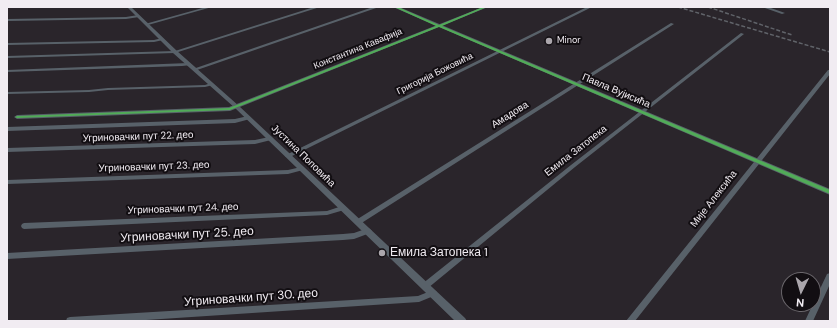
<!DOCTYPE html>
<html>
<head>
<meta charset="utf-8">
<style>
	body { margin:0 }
	#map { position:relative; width:837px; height:328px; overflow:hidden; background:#2a252b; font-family:"DM Sans",sans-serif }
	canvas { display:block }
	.frame { position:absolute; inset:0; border:8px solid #f1ecf2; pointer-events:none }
	.north { position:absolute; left:781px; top:272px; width:40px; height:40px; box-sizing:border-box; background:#120e12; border:1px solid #6b676c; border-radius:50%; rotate:185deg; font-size:11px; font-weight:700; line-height:16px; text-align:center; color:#f1ecf2 }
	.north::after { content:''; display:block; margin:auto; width:14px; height:18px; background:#aba6ac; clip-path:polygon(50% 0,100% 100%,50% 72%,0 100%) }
</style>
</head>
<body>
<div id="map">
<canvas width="837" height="328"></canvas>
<div class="frame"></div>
<div class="north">N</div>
</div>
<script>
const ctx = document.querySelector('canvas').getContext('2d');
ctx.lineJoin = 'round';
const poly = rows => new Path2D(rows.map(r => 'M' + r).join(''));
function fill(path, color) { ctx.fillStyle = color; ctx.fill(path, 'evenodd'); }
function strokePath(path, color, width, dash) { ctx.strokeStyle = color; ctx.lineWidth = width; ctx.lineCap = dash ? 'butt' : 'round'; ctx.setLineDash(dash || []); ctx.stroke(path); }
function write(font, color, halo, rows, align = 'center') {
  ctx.font = font + ' "DM Sans",sans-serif'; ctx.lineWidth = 4; ctx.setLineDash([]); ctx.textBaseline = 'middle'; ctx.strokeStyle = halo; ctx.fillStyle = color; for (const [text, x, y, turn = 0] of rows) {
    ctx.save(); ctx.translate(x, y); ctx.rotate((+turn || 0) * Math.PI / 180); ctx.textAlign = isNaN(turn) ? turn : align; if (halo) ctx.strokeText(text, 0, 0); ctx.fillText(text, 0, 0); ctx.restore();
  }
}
fill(poly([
	[206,7,212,7,148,25,145,24,206,7],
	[314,7,320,7,175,53,7,58,7,56,175,51,314,7],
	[373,7,379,7,197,70,193,70,193,69,373,7],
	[483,7,488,7,230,111,17,119,14,117,17,115,229,107,483,7],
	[587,7,592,7,290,157,286,157,285,156,286,155,587,7],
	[762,7,768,7,785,13,782,14,762,7],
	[138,15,139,15,139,17,126,19,7,21,7,19,126,17,138,15],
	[671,23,674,24,360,224,356,224,355,222,356,220,671,23],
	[741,33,744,34,575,167,428,288,425,289,422,288,421,286,422,284,571,165,741,33],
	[162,38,163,38,163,40,154,42,7,45,7,43,154,40,162,38],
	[189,63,191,64,191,65,182,66,7,72,7,70,189,63],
	[828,70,830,70,830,74,635,321,626,321,828,70],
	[211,83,213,84,213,85,205,87,108,90,89,92,7,94,7,92,89,90,108,88,205,85,211,83],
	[248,116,250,117,251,118,250,119,235,123,7,131,7,127,235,119,248,116],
	[269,137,272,139,271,140,255,144,7,152,7,148,255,140,269,137],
	[301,167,303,168,304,169,303,170,288,174,7,184,7,180,288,170,301,167],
	[342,206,344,206,345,208,344,210,327,215,24,229,22,228,21,226,22,224,24,223,327,211,342,206],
	[368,228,370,229,372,231,370,233,354,239,343,240,7,259,7,253,343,234,354,233,368,228],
	[830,273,830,284,813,321,805,321,827,274,830,273],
	[433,290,436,291,437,293,436,295,419,302,131,321,66,321,67,318,70,317,418,296,433,290]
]), '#586169');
fill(poly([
	[127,7,131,7,177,51,239,106,465,318,467,321,455,321,235,108,173,53,127,7],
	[393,7,399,7,830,189,830,195,393,7]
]), '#586169');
strokePath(poly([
	[678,7,830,52],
	[708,7,792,35]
]), '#606369', 1.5, [4, 2]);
fill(poly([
	[394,7,398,7,439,25,483,7,487,7,442,26,830,190,830,194,439,27,230,110,17,118,15,117,17,116,229,108,436,26,394,7]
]), '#51ab58');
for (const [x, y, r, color] of [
	[549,41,4,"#aba6ac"],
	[382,253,4,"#aba6ac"]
]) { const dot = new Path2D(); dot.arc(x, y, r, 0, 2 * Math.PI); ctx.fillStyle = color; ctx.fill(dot); strokePath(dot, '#120e12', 1.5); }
write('9px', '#f1ecf2', '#120e12', [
	["Minor",557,41]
], 'left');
write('9px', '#f1ecf2', '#120e12', [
	["Константина Кавафија",358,49,-22],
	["Григорија Божовића",435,74,-26]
]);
write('10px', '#f1ecf2', '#120e12', [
	["Павла Вујисића",616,91,23],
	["Амадова",510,115,-32],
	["Угриновачки пут 22. део",138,137,-2],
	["Емила Затопека",576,151,-38],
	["Јустина Поповића",303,156,44],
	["Угриновачки пут 23. део",154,167,-2],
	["Мије Алексића",714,199,-52],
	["Угриновачки пут 24. део",183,209,-2]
]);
write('12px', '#f1ecf2', '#120e12', [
	["Угриновачки пут 25. део",187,235,-3],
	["Угриновачки пут 30. део",251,298,-4]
]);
write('12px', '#f1ecf2', '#120e12', [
	["Емила Затопека 1",390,253]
], 'left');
</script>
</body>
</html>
